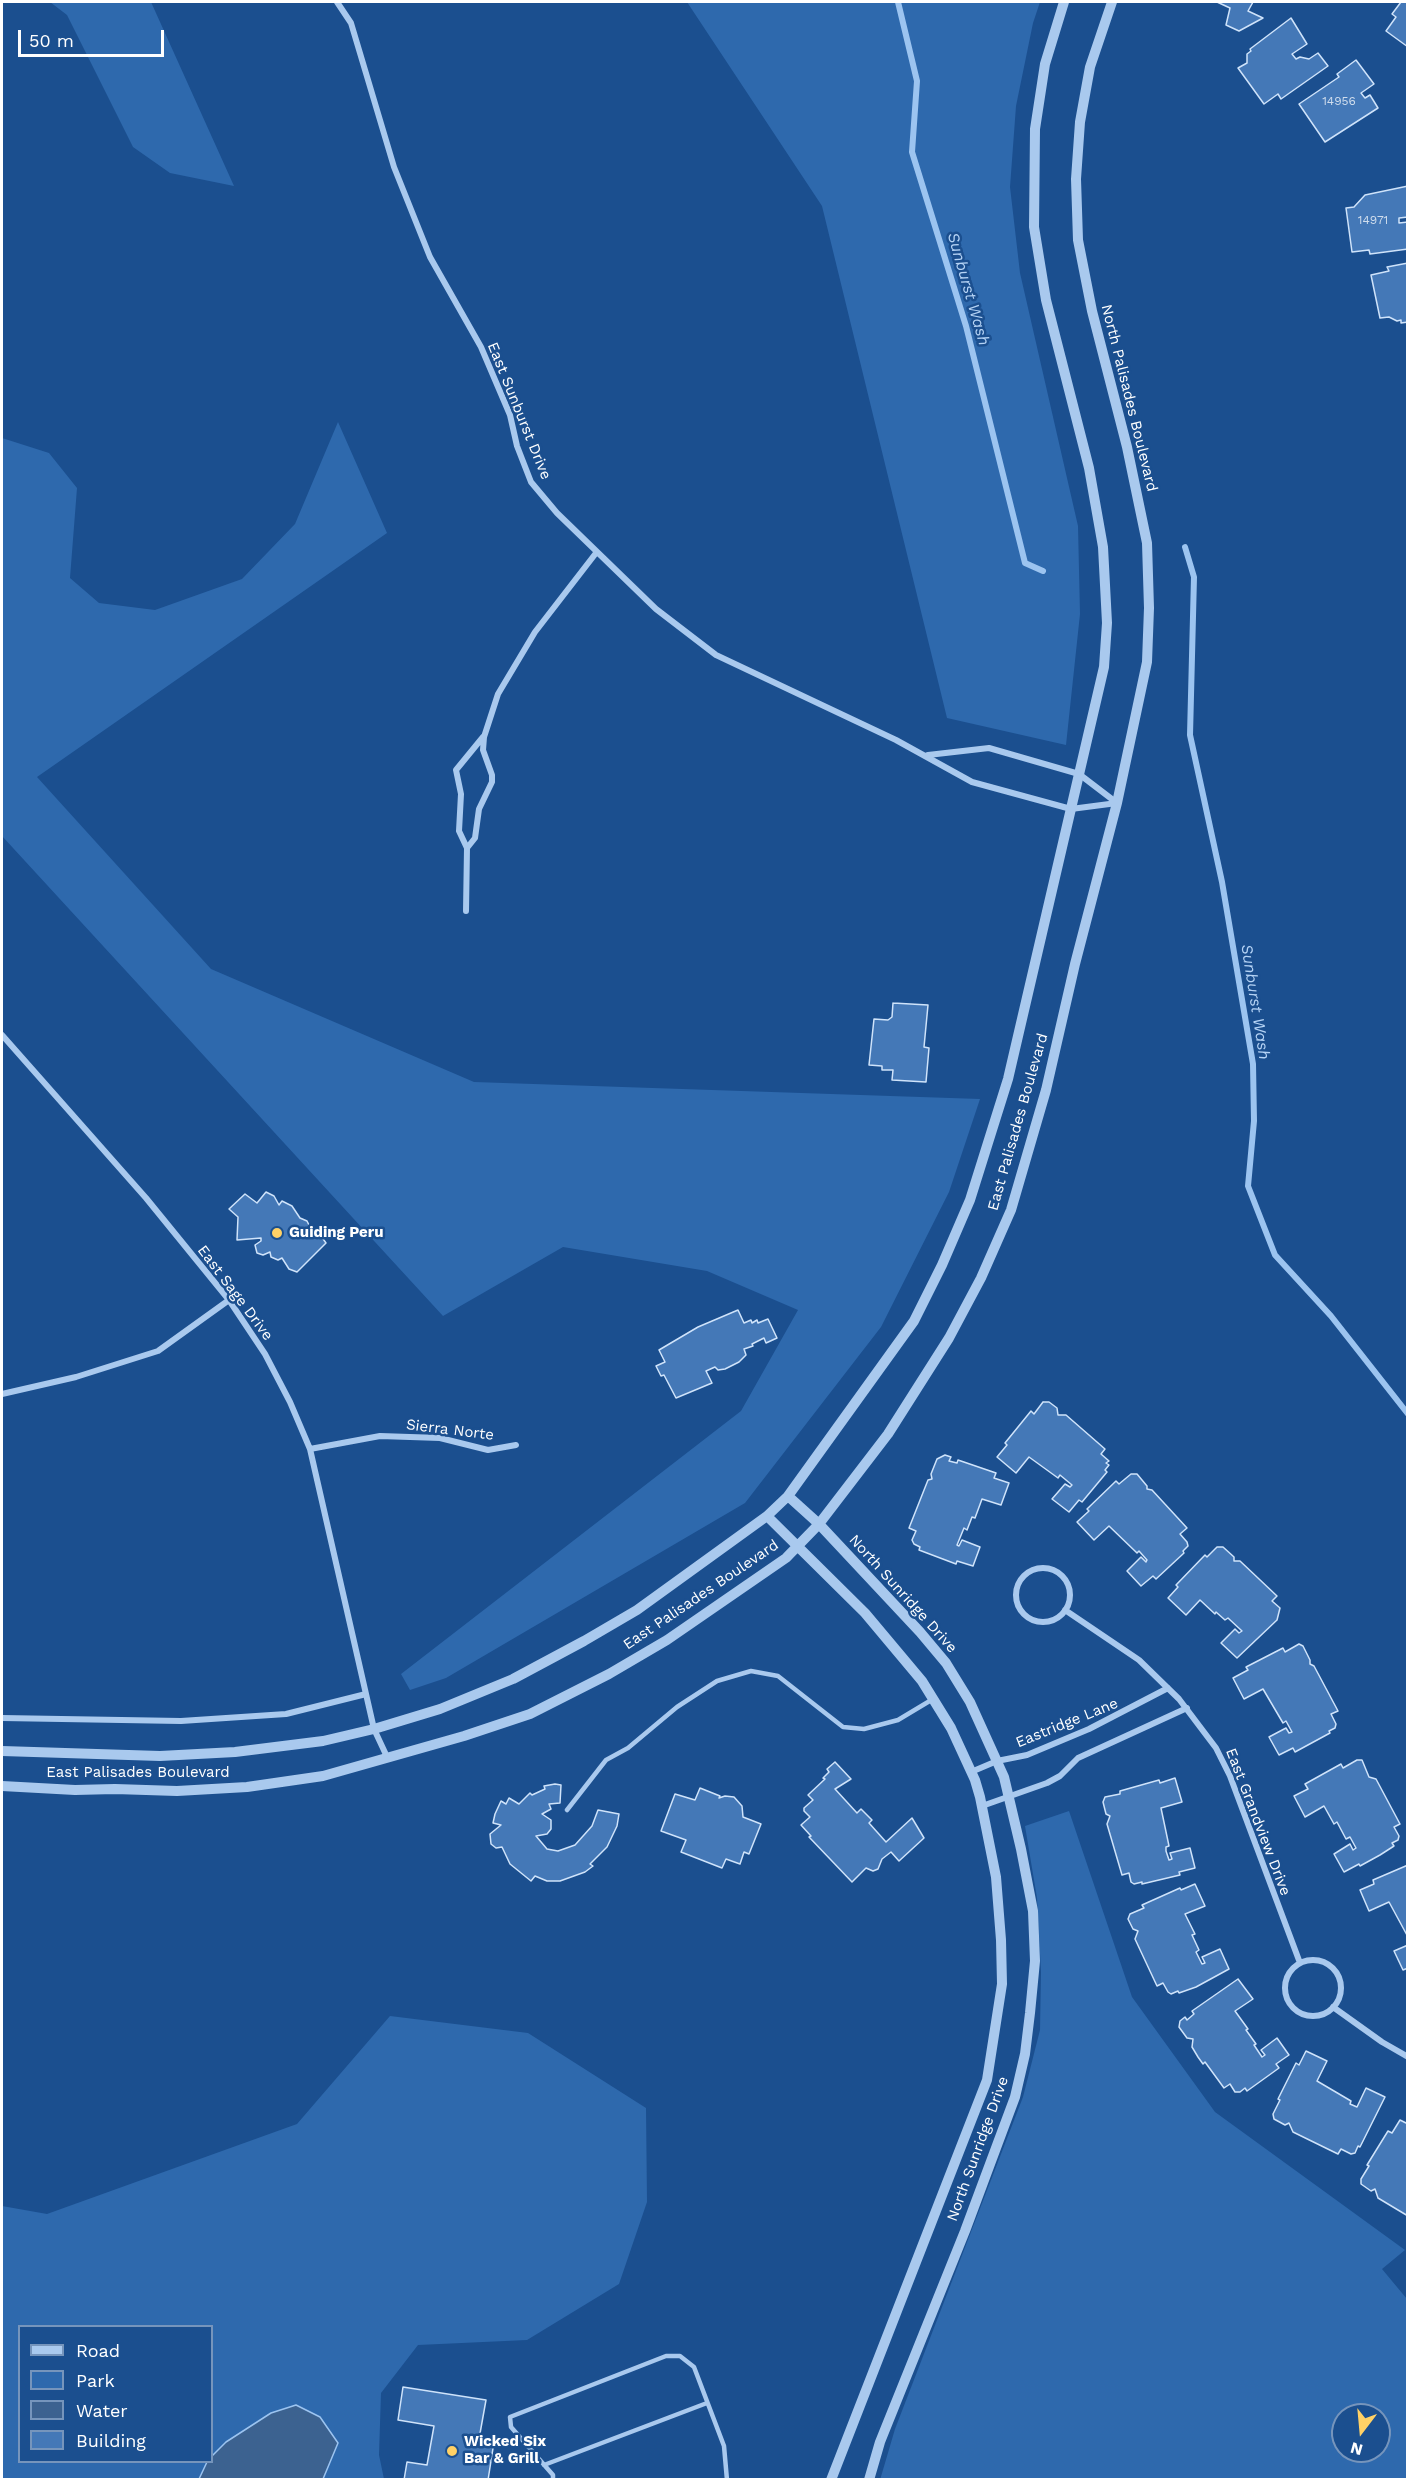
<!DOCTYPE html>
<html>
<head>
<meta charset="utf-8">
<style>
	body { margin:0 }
	#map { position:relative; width:1409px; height:2481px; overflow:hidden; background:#1b4f8f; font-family:"Work Sans",sans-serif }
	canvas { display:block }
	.frame { position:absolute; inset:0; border:3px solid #fff; pointer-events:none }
	.legend { position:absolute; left:18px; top:2325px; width:195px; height:138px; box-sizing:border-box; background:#1b4f8f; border:2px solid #7695bc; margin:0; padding:8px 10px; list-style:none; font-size:18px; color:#fff }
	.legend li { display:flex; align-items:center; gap:12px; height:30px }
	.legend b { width:30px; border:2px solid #7695bc }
	.north { position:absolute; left:1331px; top:2403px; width:60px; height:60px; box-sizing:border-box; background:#1b4f8f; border:2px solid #7695bc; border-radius:50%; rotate:196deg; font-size:16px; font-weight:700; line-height:24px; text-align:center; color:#fff }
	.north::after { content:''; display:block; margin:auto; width:21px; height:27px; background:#ffd166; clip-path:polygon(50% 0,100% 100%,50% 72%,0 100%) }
	.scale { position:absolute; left:18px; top:30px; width:146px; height:27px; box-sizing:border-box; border:3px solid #fff; border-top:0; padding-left:8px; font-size:18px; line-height:21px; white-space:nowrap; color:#fff; -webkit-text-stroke:4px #1b4f8f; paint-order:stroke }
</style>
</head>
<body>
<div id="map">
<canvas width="1409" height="2481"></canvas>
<div class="frame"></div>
<ul class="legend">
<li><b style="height:8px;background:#a9c9ee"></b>Road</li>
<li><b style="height:16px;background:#2e69ad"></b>Park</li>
<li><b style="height:16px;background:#3c6290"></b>Water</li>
<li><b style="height:16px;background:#4478b7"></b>Building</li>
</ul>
<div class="north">N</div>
<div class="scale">50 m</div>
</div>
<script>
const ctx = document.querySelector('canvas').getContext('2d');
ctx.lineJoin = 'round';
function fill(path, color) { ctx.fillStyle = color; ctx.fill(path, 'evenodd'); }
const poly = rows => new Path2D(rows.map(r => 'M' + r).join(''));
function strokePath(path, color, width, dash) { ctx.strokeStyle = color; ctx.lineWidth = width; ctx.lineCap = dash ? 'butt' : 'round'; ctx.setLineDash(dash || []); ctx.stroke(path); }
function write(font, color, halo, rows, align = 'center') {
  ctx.font = font + ' "Work Sans",sans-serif'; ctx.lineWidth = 5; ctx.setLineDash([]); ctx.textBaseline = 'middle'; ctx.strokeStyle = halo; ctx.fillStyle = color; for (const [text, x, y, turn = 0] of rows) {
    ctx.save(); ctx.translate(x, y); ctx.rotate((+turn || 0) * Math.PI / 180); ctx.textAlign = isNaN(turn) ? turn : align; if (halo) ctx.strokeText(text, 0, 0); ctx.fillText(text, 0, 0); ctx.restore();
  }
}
fill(poly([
	[50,2,151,2,234,186,170,173,133,147,67,15],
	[687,2,1040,2,1033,23,1016,106,1010,187,1020,273,1078,526,1080,614,1066,745,947,718,822,206],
	[338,422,387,533,37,777,211,969,474,1082,980,1099,949,1192,881,1327,745,1503,446,1678,410,1690,401,1674,741,1411,798,1310,707,1271,563,1247,443,1316,2,836,2,438,49,453,77,488,70,578,99,603,155,610,242,579,295,524],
	[1069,1811,1132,1997,1215,2112,1405,2250,1382,2269,1407,2299,1407,2479,880,2480,895,2429,1023,2097,1040,2030,1041,1972,1037,1898,1025,1826],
	[1343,2415,1379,2415,1379,2451,1343,2451],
	[390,2016,528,2033,646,2108,647,2202,619,2284,527,2340,418,2345,381,2393,379,2455,384,2479,2,2479,2,2206,47,2214,297,2124],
	[20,2326,212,2326,212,2462,20,2462]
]), '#2e69ad');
const water = poly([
	[296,2405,320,2417,338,2443,323,2479,199,2479,207,2462,212,2462,212,2456,226,2442,271,2413,296,2405]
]);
fill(water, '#3c6290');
strokePath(water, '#9cc4f0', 1.5);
strokePath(poly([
	[898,2,917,81,912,152,966,326,1025,563,1043,571],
	[1185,547,1194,577,1190,735,1222,882,1253,1064,1254,1121,1248,1186,1275,1255,1331,1316,1408,1414]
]), '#9cc4f0', 6);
const building = poly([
	[1217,2,1253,2,1248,11,1263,18,1239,31,1226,25,1230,8,1217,2],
	[1401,2,1408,2,1408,47,1386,31,1396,17,1392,14,1401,2],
	[1291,18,1307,44,1292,54,1296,59,1300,57,1309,59,1318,53,1328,66,1281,99,1278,94,1264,104,1238,68,1247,63,1247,54,1251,51,1250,49,1291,18],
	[1356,60,1374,84,1361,93,1365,98,1370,95,1378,108,1325,142,1299,104,1339,77,1337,74,1356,60],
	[1408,186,1408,217,1399,218,1399,223,1408,222,1408,249,1370,254,1369,250,1352,252,1346,208,1354,207,1365,195,1408,186],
	[1408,263,1408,322,1401,323,1401,320,1397,321,1389,317,1380,318,1371,275,1389,271,1387,267,1408,263],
	[893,1003,928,1005,924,1047,929,1048,926,1082,892,1080,893,1070,882,1070,882,1066,869,1065,874,1019,888,1020,892,1017,893,1003],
	[266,1192,274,1196,279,1205,282,1201,292,1206,300,1218,307,1221,311,1229,321,1236,326,1243,297,1272,289,1269,282,1258,278,1260,271,1257,270,1252,263,1255,257,1253,255,1245,261,1241,261,1238,237,1240,238,1217,229,1209,245,1194,257,1203,266,1192],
	[738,1310,744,1323,751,1320,752,1323,757,1320,758,1323,768,1319,777,1338,766,1343,764,1338,752,1344,753,1346,744,1349,746,1355,739,1362,725,1369,718,1370,715,1367,706,1371,712,1383,676,1398,664,1375,661,1376,656,1366,665,1362,659,1350,698,1327,738,1310],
	[1043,1402,1049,1402,1057,1408,1058,1415,1066,1415,1105,1449,1101,1454,1109,1461,1106,1463,1109,1465,1105,1470,1107,1472,1082,1502,1079,1500,1069,1512,1052,1499,1065,1484,1070,1487,1072,1485,1060,1475,1058,1478,1029,1457,1016,1473,997,1457,1007,1445,1005,1443,1031,1411,1034,1414,1043,1402],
	[945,1455,951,1457,949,1461,957,1463,958,1460,996,1473,994,1478,1009,1483,1001,1505,982,1499,975,1518,972,1517,967,1530,964,1528,957,1545,959,1546,962,1540,980,1547,973,1566,957,1561,956,1564,919,1550,920,1547,914,1544,912,1540,916,1531,909,1528,928,1480,932,1479,931,1474,937,1459,945,1455],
	[1131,1474,1137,1474,1147,1486,1147,1489,1152,1490,1187,1528,1180,1534,1187,1542,1188,1546,1183,1551,1184,1553,1156,1579,1153,1576,1141,1586,1127,1571,1141,1557,1146,1562,1147,1560,1139,1551,1137,1553,1109,1526,1094,1540,1077,1522,1089,1511,1087,1509,1116,1481,1119,1484,1131,1474],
	[1217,1547,1223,1547,1234,1557,1234,1561,1240,1561,1277,1596,1272,1601,1280,1608,1277,1620,1237,1658,1221,1643,1235,1629,1239,1633,1242,1631,1228,1618,1225,1620,1216,1612,1215,1614,1200,1600,1186,1615,1168,1598,1178,1587,1176,1585,1205,1555,1207,1557,1217,1547],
	[1299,1644,1303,1646,1310,1660,1310,1664,1314,1666,1338,1711,1331,1714,1336,1724,1335,1728,1329,1731,1330,1733,1295,1752,1293,1748,1279,1755,1269,1737,1286,1728,1289,1733,1292,1732,1286,1721,1283,1723,1263,1689,1244,1699,1233,1678,1248,1670,1246,1667,1283,1648,1285,1652,1299,1644],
	[1357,1760,1362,1760,1369,1777,1376,1779,1400,1824,1394,1827,1399,1836,1398,1840,1392,1843,1394,1846,1380,1855,1360,1866,1359,1864,1344,1872,1334,1854,1350,1844,1353,1850,1356,1848,1350,1837,1346,1839,1337,1822,1334,1824,1324,1806,1305,1817,1294,1796,1308,1789,1305,1784,1341,1764,1343,1768,1357,1760],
	[835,1762,851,1779,835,1789,857,1813,861,1809,872,1820,869,1823,886,1842,912,1818,924,1838,899,1861,891,1852,882,1859,878,1869,873,1871,866,1868,852,1882,809,1837,811,1836,801,1825,810,1817,804,1811,804,1808,813,1800,808,1795,825,1779,823,1778,829,1772,827,1769,835,1762],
	[1175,1778,1182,1802,1161,1808,1169,1846,1166,1847,1166,1851,1169,1860,1172,1859,1170,1853,1190,1848,1195,1868,1179,1872,1180,1875,1142,1884,1142,1882,1134,1884,1131,1882,1129,1873,1122,1875,1107,1824,1110,1816,1106,1814,1103,1802,1105,1797,1120,1794,1120,1791,1159,1780,1160,1783,1175,1778],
	[555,1784,561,1785,560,1803,549,1804,551,1809,542,1814,551,1820,551,1829,547,1834,536,1836,547,1849,558,1851,575,1845,592,1826,598,1810,619,1814,617,1826,607,1847,590,1864,593,1866,585,1872,560,1881,547,1881,535,1876,531,1881,510,1864,502,1847,496,1848,491,1844,490,1834,501,1825,493,1823,495,1814,501,1801,506,1804,509,1798,519,1804,530,1793,532,1795,545,1789,544,1786,555,1784],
	[700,1788,720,1796,719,1798,725,1796,734,1797,742,1806,743,1817,761,1824,749,1854,744,1852,740,1864,726,1859,722,1868,681,1852,686,1840,661,1831,675,1794,695,1800,700,1788],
	[1408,1865,1408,1937,1389,1902,1369,1911,1360,1890,1374,1884,1373,1880,1408,1865],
	[1195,1884,1205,1906,1185,1914,1195,1934,1192,1935,1199,1950,1196,1952,1202,1964,1205,1963,1202,1957,1220,1949,1229,1969,1196,1987,1179,1993,1178,1991,1171,1994,1168,1992,1163,1983,1157,1986,1135,1939,1138,1931,1133,1929,1128,1919,1130,1914,1144,1908,1142,1905,1180,1888,1181,1890,1195,1884],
	[1408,1945,1408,1968,1403,1970,1394,1951,1408,1945],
	[1238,1979,1253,1999,1235,2011,1248,2029,1246,2030,1256,2044,1254,2045,1262,2057,1265,2055,1261,2050,1277,2038,1289,2055,1276,2064,1279,2068,1247,2091,1245,2088,1240,2092,1235,2092,1230,2084,1224,2088,1205,2062,1203,2064,1198,2057,1192,2047,1193,2039,1187,2038,1179,2027,1180,2021,1185,2017,1187,2020,1194,2014,1192,2011,1238,1979],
	[1306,2051,1327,2061,1317,2081,1351,2101,1350,2104,1357,2107,1366,2088,1385,2097,1360,2147,1358,2146,1355,2153,1351,2154,1341,2149,1338,2154,1293,2132,1289,2123,1285,2125,1274,2119,1273,2114,1280,2100,1278,2099,1296,2063,1299,2065,1306,2051],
	[1400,2120,1408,2124,1408,2216,1378,2198,1375,2189,1371,2191,1361,2184,1361,2179,1369,2166,1367,2165,1388,2131,1392,2133,1400,2120],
	[403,2387,486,2400,479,2439,494,2442,488,2480,404,2480,407,2462,427,2465,434,2426,398,2420,403,2387]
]);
fill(building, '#4478b7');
strokePath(building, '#cfe3fa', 1.5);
strokePath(poly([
	[567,1810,606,1760,628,1748,677,1707,717,1681,751,1671,778,1676,843,1727,864,1729,898,1720,933,1699],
	[544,2465,707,2403],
	[553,2480,553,2475,511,2427,510,2417,666,2356,680,2356,694,2367,724,2446,727,2480]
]), '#a9c9ee', 4.5);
strokePath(poly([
	[337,2,351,23,394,167,430,257,481,347,510,415,517,446,531,482,557,513,656,609,716,655,896,740,972,782,1071,809,1117,803],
	[928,755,989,748,1079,774,1117,803],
	[467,848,475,838,479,809,492,782,492,775,483,750,484,737,498,694,535,632,596,553],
	[466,911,467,848,459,831,461,794,456,770,483,737],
	[2,1035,146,1198,229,1300,265,1354,290,1402,310,1449,374,1729,388,1759],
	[2,1394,76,1377,158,1351,229,1300],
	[310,1449,380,1436,440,1438,488,1450,516,1445],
	'1016 1595a27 27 0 1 1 54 0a27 27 0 1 1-54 0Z',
	[1065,1610,1139,1660,1179,1699,1216,1748,1230,1776,1300,1963],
	[2,1718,181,1721,286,1714,366,1694],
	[971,1772,997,1761,1027,1755,1089,1729,1168,1688],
	[982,1806,1047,1783,1060,1776,1078,1758,1187,1708],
	'1285 1988a28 28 0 1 1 56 0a28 28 0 1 1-56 0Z',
	[1333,2007,1382,2042,1408,2057]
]), '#a9c9ee', 6);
strokePath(poly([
	[788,1496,819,1524,920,1632,946,1663,970,1702,1004,1777,1021,1849,1033,1911,1035,1961,1030,2013,1025,2054,1015,2097,965,2231,880,2442,869,2480],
	[767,1516,865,1613,922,1681,951,1728,975,1780,980,1797,996,1877,1001,1940,1002,1984,987,2080,831,2480],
	[2,1751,160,1756,235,1752,323,1741,374,1729,440,1709,513,1679,584,1641,637,1610,767,1516,788,1496,914,1321,942,1265,970,1200,1008,1079,1104,667,1107,623,1103,547,1089,468,1046,300,1034,227,1035,129,1045,64,1064,2],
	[2,1786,75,1790,115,1789,177,1791,247,1787,323,1776,464,1736,530,1714,609,1674,667,1640,786,1558,819,1524,888,1434,949,1338,981,1278,1011,1210,1046,1090,1075,964,1117,803,1147,662,1149,608,1147,543,1127,447,1092,311,1078,240,1076,179,1080,122,1090,67,1112,2]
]), '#a9c9ee', 10);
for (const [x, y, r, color] of [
	[277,1233,6,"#ffd166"],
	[452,2451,6,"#ffd166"]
]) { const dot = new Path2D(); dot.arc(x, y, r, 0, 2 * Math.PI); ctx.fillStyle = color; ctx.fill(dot); strokePath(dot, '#1b4f8f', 2); }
write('12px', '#d0dded', null, [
	["14956",1339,101],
	["14971",1373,220]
]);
write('15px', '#fff', '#1b4f8f', [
	["North Palisades Boulevard",1129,398,76],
	["East Sunburst Drive",519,411,68],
	["East Palisades Boulevard",1018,1122,-74],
	["East Sage Drive",235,1293,53],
	["Sierra Norte",450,1430,7],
	["North Sunridge Drive",903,1594,48],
	["East Palisades Boulevard",701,1595,-34],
	["Eastridge Lane",1067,1723,-22],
	["East Palisades Boulevard",138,1773],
	["East Grandview Drive",1258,1822,69],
	["North Sunridge Drive",978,2149,-70]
]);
write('bold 15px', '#fff', '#1b4f8f', [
	["Guiding Peru",289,1233],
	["Wicked Six",464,2442],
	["Bar & Grill",464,2459]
], 'left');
write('italic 16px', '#b5d3f5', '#1b4f8f', [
	["Sunburst Wash",968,289,74],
	["Sunburst Wash",1255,1002,81]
]);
</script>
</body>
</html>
